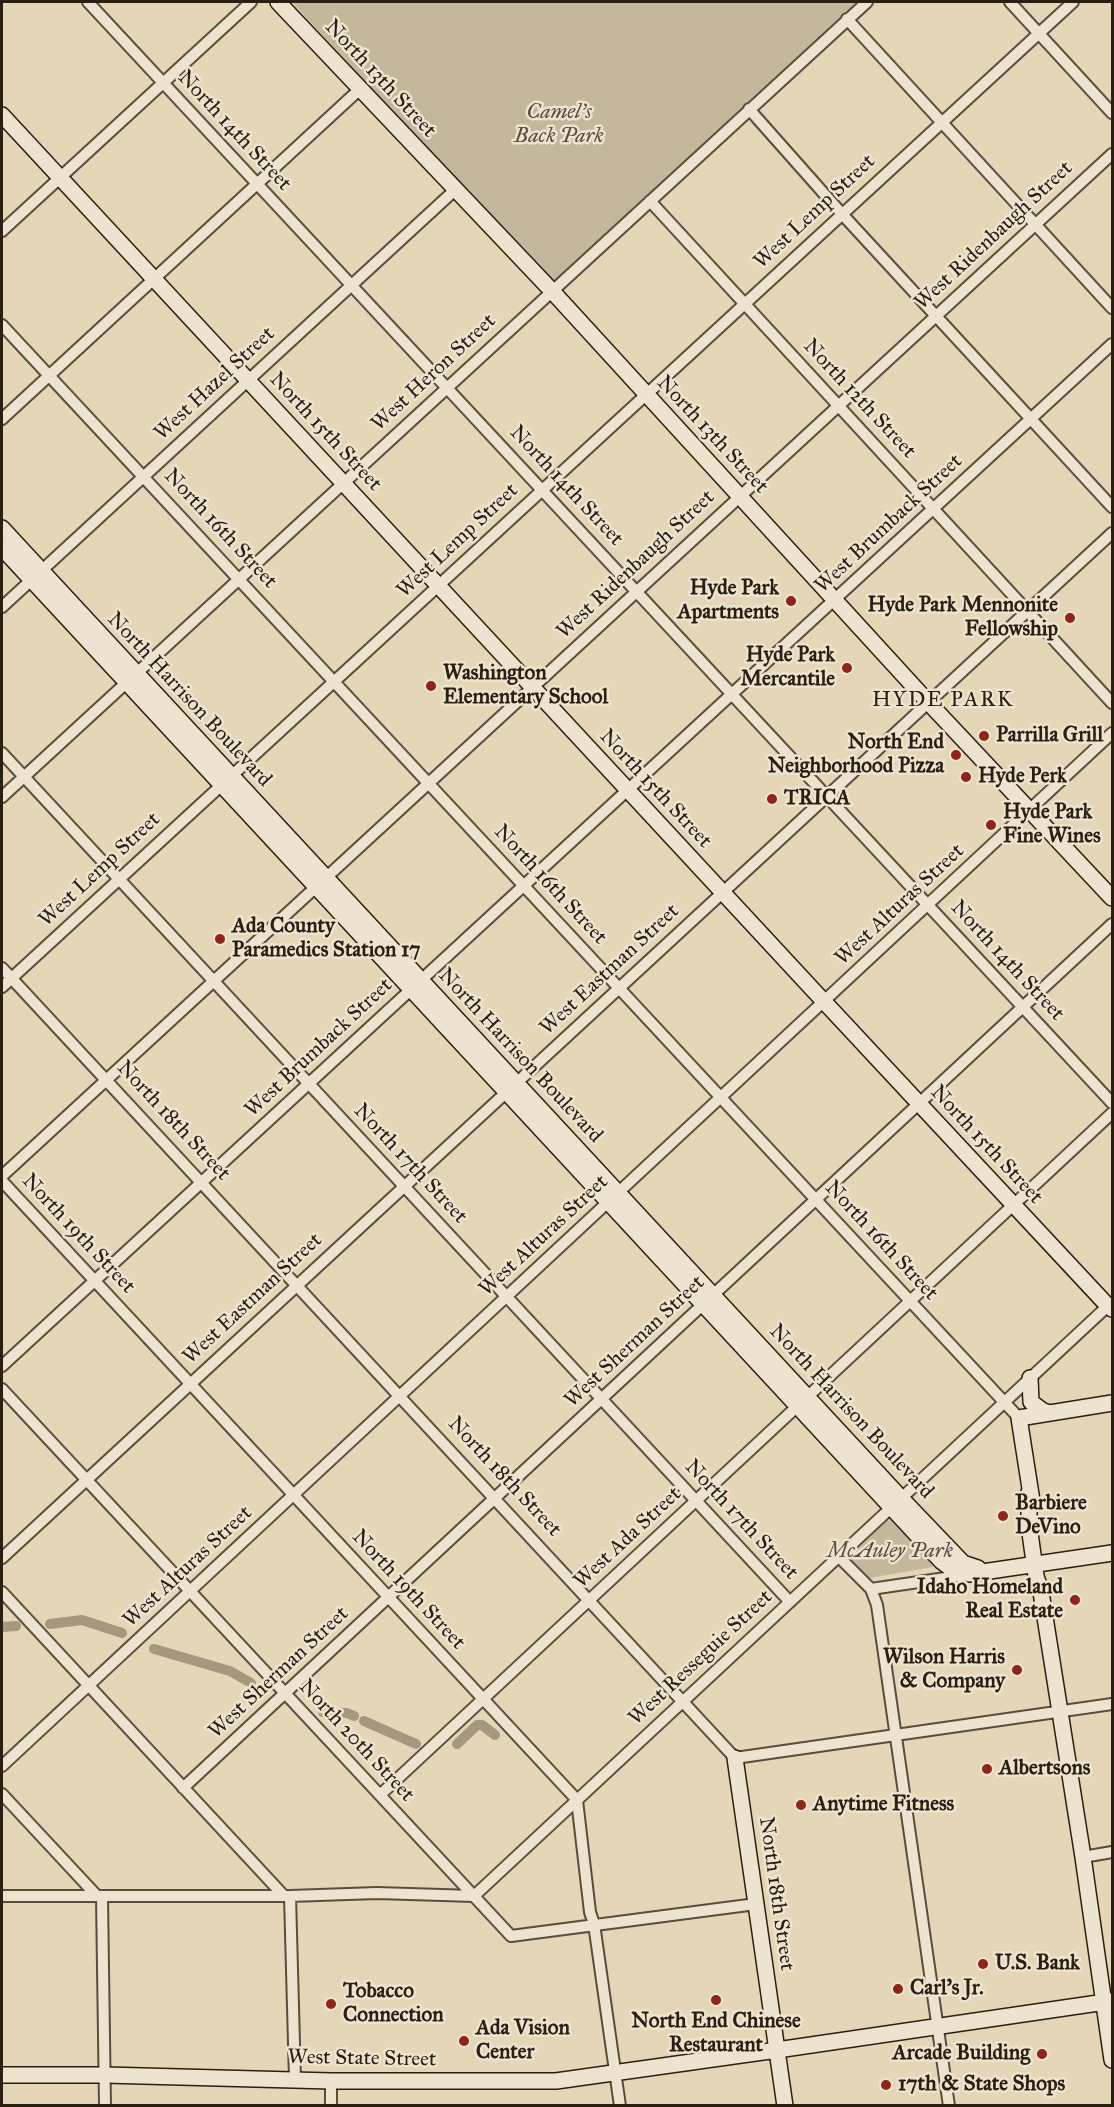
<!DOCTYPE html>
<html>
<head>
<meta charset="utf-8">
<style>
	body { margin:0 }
	#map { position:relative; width:1114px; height:2107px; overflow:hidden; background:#e4d6b7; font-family:"IM FELL Great Primer",serif }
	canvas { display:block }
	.frame { position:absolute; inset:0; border:3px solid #2a2012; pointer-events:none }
</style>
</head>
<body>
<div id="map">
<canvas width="1114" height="2107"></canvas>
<div class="frame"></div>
</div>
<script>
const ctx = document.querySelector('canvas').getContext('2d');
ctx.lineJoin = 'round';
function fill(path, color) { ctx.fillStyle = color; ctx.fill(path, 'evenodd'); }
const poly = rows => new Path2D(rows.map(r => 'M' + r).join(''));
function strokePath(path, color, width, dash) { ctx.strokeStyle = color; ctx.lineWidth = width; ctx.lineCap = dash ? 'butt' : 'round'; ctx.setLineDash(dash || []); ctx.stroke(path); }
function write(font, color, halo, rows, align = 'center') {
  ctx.font = font + ' "IM FELL Great Primer",serif'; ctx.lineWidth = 5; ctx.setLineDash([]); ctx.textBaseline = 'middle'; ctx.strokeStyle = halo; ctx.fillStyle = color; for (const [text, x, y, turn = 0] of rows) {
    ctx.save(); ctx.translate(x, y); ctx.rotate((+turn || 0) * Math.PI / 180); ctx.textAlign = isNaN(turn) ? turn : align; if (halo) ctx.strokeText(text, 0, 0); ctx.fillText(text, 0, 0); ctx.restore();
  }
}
fill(poly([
	[292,2,858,2,552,283],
	[893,1520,932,1564,933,1567,864,1579,852,1565,851,1556,887,1521]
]), '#c4b79b');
strokePath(poly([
	[50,1624,82,1620,122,1633],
	[2,1627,16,1626],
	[154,1649,230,1671,251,1683],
	[323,1712,347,1713,354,1716],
	[364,1721,416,1744],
	[457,1744,477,1725,482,1725,495,1735]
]), '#a5987f', 10);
const street = poly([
	[88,2,1112,1103],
	[1010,2,1112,113],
	[847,19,1112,308],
	[749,109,842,214,1112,507],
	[650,201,1112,703],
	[2,231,251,2],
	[2,325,1019,1418],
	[2,419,360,89],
	[2,607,456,189],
	[2,753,790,1602],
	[2,797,867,2],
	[2,968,735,1758,1112,1704],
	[2,987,1073,2],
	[2,1176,1112,154],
	[2,1181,577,1800,590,1912,594,1924,620,2106],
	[2,1366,1112,344],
	[2,1389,511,1936,756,1904],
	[839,1557,871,1589,877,1605,949,2106],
	[2,1558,1112,533],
	[871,1589,966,1575],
	[2,1592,284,1896],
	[2,1766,1112,733],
	[183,1788,1112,924],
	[2,1794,97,1896],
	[380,1795,1112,1113],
	[1083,1857,1112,1852],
	[2,1896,290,1896,377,1893,474,1896,1111,1303],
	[290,1896,295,2080],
	[102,1897,105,2106],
	[331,2106,331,2081]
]);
const secondary = poly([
	[278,2,552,291,928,702,1112,898],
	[2,115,816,993,1108,1306,1112,1309],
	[2,528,901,1498,963,1563,978,1568],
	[2,548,941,1561,949,1567,969,1574,1112,1553],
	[1030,1378,1031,1402,1043,1411,1050,1413],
	[1029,1492,1029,1526,1036,1576,1041,1592,1083,1857,1112,2060],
	[1032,1501,1019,1418,1112,1403],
	[735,1758,785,2106],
	[2,2075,105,2075,331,2081,556,2081,777,2050,1112,2001]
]);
strokePath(street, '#584e3b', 14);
strokePath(secondary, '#2a2012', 18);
strokePath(street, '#ede4d0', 10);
strokePath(secondary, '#ede4d0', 15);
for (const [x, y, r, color] of [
	[791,601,6,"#8f2418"],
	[1070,618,6,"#8f2418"],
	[847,668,6,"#8f2418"],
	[431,686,6,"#8f2418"],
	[984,736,6,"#8f2418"],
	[956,755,6,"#8f2418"],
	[966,777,6,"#8f2418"],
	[772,799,6,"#8f2418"],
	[991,825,6,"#8f2418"],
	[220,939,6,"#8f2418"],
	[1003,1516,6,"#8f2418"],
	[1075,1600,6,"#8f2418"],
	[1017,1670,6,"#8f2418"],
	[987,1769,6,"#8f2418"],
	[801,1805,6,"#8f2418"],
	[983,1964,6,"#8f2418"],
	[898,1989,6,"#8f2418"],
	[716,2000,6,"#8f2418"],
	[331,2004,6,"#8f2418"],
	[464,2041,6,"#8f2418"],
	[1042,2054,6,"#8f2418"],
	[886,2085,6,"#8f2418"]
]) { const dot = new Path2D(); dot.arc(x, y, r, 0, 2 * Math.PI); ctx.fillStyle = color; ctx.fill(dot); strokePath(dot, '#ede4d0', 2); }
write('21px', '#2a2012', '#ede4d0', [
	["North 13th Street",380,79,47],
	["North 14th Street",234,131,47],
	["West Lemp Street",815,212,-43],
	["West Ridenbaugh Street",994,236,-43],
	["West Heron Street",434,373,-43],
	["West Hazel Street",215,384,-43],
	["North 12th Street",859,399,47],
	["North 15th Street",325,432,47],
	["North 13th Street",712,435,47],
	["North 14th Street",566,486,47],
	["West Brumback Street",889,524,-43],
	["North 16th Street",220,529,47],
	["West Lemp Street",458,541,-43],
	["West Ridenbaugh Street",636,565,-43],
	["North Harrison Boulevard",189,700,47],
	["North 15th Street",655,789,47],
	["West Lemp Street",100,870,-43],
	["North 16th Street",550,885,47],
	["West Alturas Street",900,905,-43],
	["North 14th Street",1007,961,47],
	["West Eastman Street",610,970,-43],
	["West Brumback Street",319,1048,-43],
	["North Harrison Boulevard",520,1056,47],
	["North 18th Street",173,1121,47],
	["North 15th Street",986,1145,47],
	["North 17th Street",410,1164,47],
	["North 19th Street",78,1234,47],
	["West Alturas Street",544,1236,-43],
	["North 16th Street",881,1241,47],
	["West Eastman Street",253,1299,-43],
	["West Sherman Street",635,1342,-43],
	["North Harrison Boulevard",851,1412,47],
	["North 18th Street",504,1477,47],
	["North 17th Street",741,1520,47],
	["West Ada Street",628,1538,-43],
	["West Alturas Street",188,1567,-43],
	["North 19th Street",408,1590,47],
	["West Resseguie Street",701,1658,-43],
	["West Sherman Street",279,1673,-43],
	["North 20th Street",356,1741,47],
	["North 18th Street",776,1894,82],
	["West State Street",362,2059,1]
]);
write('italic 21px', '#584d3b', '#ede4d0', [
	["Camel's",559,113],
	["Back Park",559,137],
	["McAuley Park",890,1552]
]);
write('bold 21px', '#2a2012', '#ede4d0', [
	["Hyde Park",779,589,"right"],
	["Apartments",779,613,"right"],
	["Hyde Park Mennonite",1058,606,"right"],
	["Fellowship",1058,630,"right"],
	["Hyde Park",835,656,"right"],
	["Mercantile",835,680,"right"],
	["Washington",443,674],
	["Elementary School",443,698],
	["Parrilla Grill",996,736],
	["North End",944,743,"right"],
	["Neighborhood Pizza",944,767,"right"],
	["Hyde Perk",978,777],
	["TRICA",784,799],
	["Hyde Park",1003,813],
	["Fine Wines",1003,837],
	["Ada County",232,927],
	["Paramedics Station 17",232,951],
	["Barbiere",1015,1504],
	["DeVino",1015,1528],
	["Idaho Homeland",1063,1588,"right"],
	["Real Estate",1063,1612,"right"],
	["Wilson Harris",1005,1658,"right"],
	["& Company",1005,1682,"right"],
	["Albertsons",999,1769],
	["Anytime Fitness",813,1805],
	["U.S. Bank",995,1964],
	["Carl's Jr.",910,1989],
	["Tobacco",343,1992],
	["Connection",343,2016],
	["North End Chinese",716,2022,"center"],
	["Restaurant",716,2046,"center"],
	["Ada Vision",476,2029],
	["Center",476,2053],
	["Arcade Building",1030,2054,"right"],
	["17th & State Shops",898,2085]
], 'left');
ctx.letterSpacing = '1.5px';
write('22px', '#2a2012', '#ede4d0', [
	["HYDE PARK",943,701]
]);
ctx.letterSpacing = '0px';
</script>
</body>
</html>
